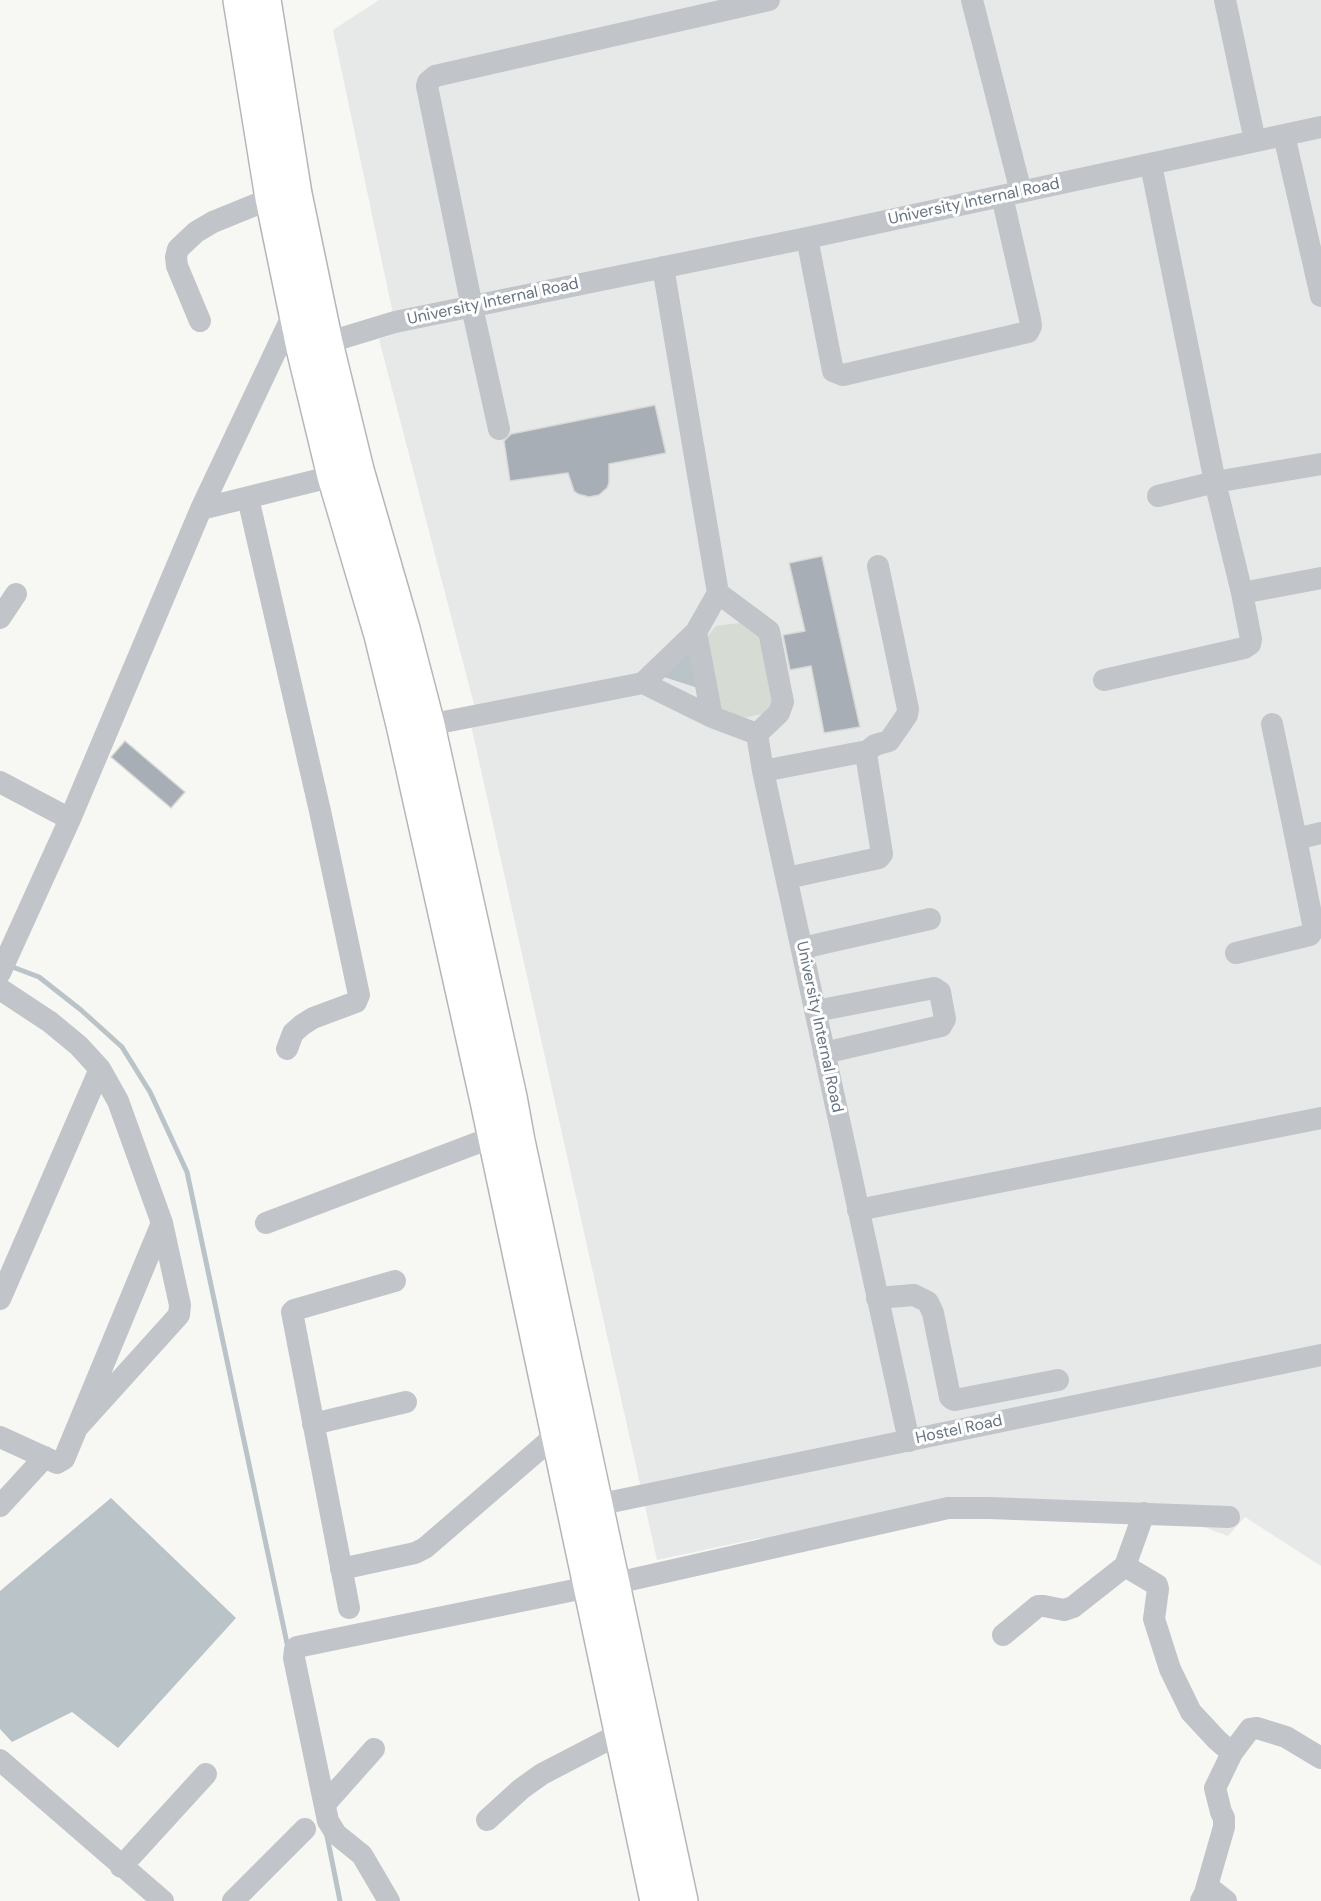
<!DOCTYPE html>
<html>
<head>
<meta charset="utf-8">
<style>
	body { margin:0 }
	canvas { display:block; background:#f7f7f4 }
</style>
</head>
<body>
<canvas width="1321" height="1901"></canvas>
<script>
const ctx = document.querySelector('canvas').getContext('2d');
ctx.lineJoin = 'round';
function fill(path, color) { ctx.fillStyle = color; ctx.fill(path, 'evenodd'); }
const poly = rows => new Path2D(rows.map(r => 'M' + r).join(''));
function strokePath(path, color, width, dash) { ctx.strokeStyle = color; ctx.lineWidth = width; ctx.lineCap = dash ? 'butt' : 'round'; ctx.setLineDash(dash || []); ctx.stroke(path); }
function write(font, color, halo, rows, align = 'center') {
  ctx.font = font + ' "DM Sans",sans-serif'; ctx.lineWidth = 6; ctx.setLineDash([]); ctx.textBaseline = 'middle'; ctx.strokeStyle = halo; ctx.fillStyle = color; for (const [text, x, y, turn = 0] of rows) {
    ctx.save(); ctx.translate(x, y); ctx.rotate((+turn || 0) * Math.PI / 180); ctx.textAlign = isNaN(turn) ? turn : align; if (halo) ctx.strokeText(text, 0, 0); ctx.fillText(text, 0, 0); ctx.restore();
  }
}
fill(poly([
	[379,0,1321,0,1321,1566,1245,1517,1228,1536,1171,1515,951,1515,760,1551,760,1538,657,1560,469,716,477,716,379,339,397,333,333,30]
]), '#e7e9e8');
fill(poly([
	[746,622,765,637,778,689,767,713,734,720,714,708,704,641,716,626]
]), '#d6dcd4');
fill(poly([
	[690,652,698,688,664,677],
	[111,1498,236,1618,118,1748,72,1712,12,1742,0,1729,0,1591]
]), '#bac3c8');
strokePath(poly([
	[10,966,39,977,81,1010,122,1047,150,1092,187,1172,288,1648],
	[327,1836,340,1901]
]), '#bac3c8', 5);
const building = poly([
	[655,405,666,453,609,464,609,483,607,488,599,495,589,497,578,494,574,491,568,473,510,481,504,441,511,434,655,405],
	[822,556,860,727,824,733,811,666,790,670,783,635,805,631,789,563,822,556],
	[125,741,185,792,171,808,111,757,125,741]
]);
fill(building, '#a8aeb5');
strokePath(building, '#d8d9d7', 1.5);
const highway = poly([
	[240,0,272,198,303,348,334,476,381,635,404,729,487,1101,657,1901],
	[264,0,295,194,326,343,357,470,403,629,428,725,510,1097,518,1141,681,1901]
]);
strokePath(highway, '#b4b7ba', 36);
strokePath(poly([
	[972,0,1021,192],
	[1225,0,1255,141],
	[1284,135,1321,296],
	[1151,165,1215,482,1242,593],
	[807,238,833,371,843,375,1028,332,1031,326,1030,319,1002,196],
	[200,321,177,266,176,257,178,249,196,232,213,222,272,198],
	[326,343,395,322,807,238,1321,127],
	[499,429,472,307,427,86,428,82,435,76,769,0],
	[1158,496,1215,482,1321,464],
	[248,498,320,811,359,995,356,1002,313,1018,302,1025,293,1033,287,1049],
	[201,509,334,476],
	[718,593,769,631,783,702,779,713,757,734],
	[0,618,16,594],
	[696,632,712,717],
	[1104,680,1244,648,1250,644,1251,639,1242,593,1321,578],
	[643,683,712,717,757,734],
	[1272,724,1296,839,1321,833],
	[413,728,643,683,696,632,718,593,663,267],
	[757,734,763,771,909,1441],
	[865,753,875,745,889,741,907,715,908,709,878,566],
	[763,771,862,752,866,754,882,854,879,858,787,878],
	[0,782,70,819],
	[802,948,930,919],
	[1236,953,1310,935,1314,929,1296,839],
	[0,973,70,819,201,509,297,306],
	[0,989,50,1022,79,1046,100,1069,118,1101,162,1223,180,1305,179,1315,77,1428],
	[816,1011,934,988,940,992,945,1019,941,1026,824,1053],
	[858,1210,1321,1118],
	[266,1223,493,1137],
	[877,1298,914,1295,928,1302,933,1313,950,1397,952,1399,955,1400,1058,1380],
	[0,1299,100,1069],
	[313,1424,406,1402],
	[0,1437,57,1463,64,1459,162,1223],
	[0,1506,45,1457],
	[582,1508,1321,1355],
	[1144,1513,1125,1566,1157,1585,1158,1589,1154,1619,1170,1669,1191,1712,1217,1740,1232,1753],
	[341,1569,415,1553,425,1548,557,1434],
	[612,1584,948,1508,989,1508,1229,1517],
	[349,1608,292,1312,294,1310,395,1281],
	[1003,1635,1038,1606,1044,1606,1064,1610,1073,1607,1125,1566],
	[0,1760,163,1901],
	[325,1804,374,1749],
	[487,1820,521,1789,542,1774,621,1733],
	[121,1867,206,1774],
	[1207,1886,1226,1901],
	[233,1901,305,1829],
	[389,1901,362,1855,336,1834,328,1821,294,1658,295,1649,297,1647,589,1587],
	[1201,1901,1205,1893,1224,1827,1224,1818,1221,1812,1215,1788,1232,1753,1250,1729,1257,1728,1286,1737,1321,1758]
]), '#c1c4c8', 22);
strokePath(highway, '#fff', 33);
write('16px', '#687483', '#fff', [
	["University Internal Road",974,202,-12],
	["University Internal Road",493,302,-12],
	["University Internal Road",819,1027,78],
	["Hostel Road",959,1430,-12]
]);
</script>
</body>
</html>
